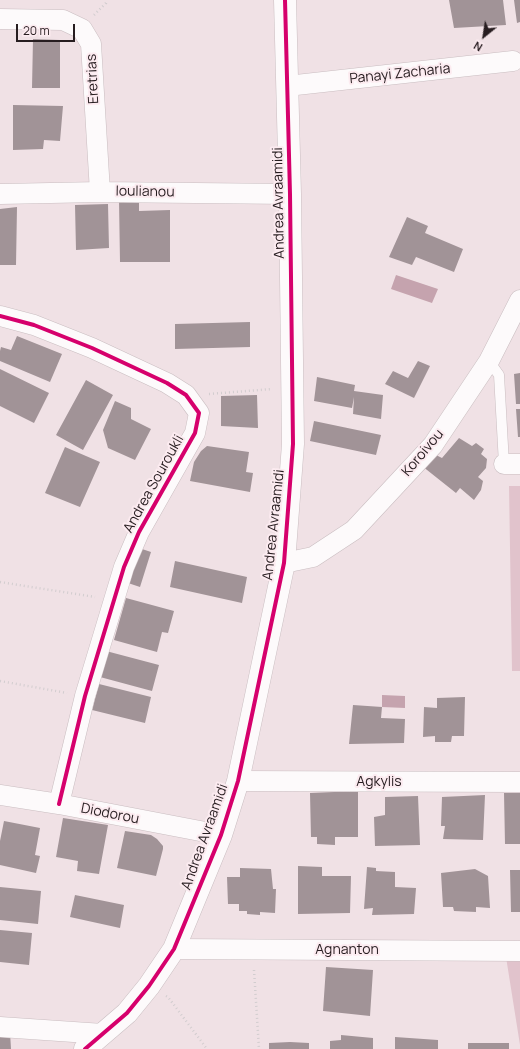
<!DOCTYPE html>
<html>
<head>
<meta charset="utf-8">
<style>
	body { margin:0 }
	#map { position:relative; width:520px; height:1049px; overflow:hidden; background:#f0e1e5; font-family:Manrope,sans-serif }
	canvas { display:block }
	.north { position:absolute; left:464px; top:16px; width:40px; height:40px; -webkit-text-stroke:3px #fcebf0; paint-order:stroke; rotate:210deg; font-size:11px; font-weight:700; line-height:16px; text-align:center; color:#271d20 }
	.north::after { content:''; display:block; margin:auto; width:14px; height:18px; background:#271d20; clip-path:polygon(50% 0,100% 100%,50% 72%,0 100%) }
	.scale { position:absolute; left:16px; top:24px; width:59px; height:18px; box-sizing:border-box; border:2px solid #271d20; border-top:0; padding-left:5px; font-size:12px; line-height:14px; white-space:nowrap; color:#271d20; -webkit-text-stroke:3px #fcebf0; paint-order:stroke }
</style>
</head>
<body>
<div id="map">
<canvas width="520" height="1049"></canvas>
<div class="north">N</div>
<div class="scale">20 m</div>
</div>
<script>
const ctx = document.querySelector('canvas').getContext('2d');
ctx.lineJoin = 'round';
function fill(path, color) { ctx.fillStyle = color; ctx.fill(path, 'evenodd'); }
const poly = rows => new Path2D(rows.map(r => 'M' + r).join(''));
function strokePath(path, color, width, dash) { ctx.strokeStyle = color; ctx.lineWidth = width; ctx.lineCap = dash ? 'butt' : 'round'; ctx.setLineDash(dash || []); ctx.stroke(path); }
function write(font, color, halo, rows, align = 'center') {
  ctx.font = font + ' Manrope,sans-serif'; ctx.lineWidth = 4; ctx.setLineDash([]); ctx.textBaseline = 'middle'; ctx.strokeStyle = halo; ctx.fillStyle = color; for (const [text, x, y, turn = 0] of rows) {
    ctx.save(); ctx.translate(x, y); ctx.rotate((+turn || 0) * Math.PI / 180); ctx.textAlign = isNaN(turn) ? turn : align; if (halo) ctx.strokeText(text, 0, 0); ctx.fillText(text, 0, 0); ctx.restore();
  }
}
fill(poly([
	[509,486,520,486,520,671,512,671],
	[520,956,520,1045,506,957]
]), '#e1c3cc');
fill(poly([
	[396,275,438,289,432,303,391,289],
	[382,695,405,696,405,708,382,707]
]), '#c5a3ae');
fill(poly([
	[449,0,503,0,506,25,454,28],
	[514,0,520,0,520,22,517,23],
	[33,39,60,40,60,88,32,88],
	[13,105,63,106,60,141,44,140,43,149,13,150],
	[119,200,139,200,139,211,170,210,170,262,120,262],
	[108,204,109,248,76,250,75,205],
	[17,207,16,265,0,265,0,209],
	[407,217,428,226,425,233,463,249,454,272,416,257,412,265,389,257],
	[250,322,250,347,175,349,175,324],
	[17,336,62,354,50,382,0,361,0,351,1,347,11,350],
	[418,361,430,366,414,398,385,384,393,371,408,378],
	[0,369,49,393,34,423,0,406],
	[520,373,520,404,516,404,514,374],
	[317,377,355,385,354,391,383,395,381,419,353,414,354,397,352,408,314,401],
	[86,380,113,395,83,450,56,435],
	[257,395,258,428,221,426,221,396],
	[115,401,131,408,131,419,151,429,135,460,108,448,103,430],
	[516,409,520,409,520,437,518,437],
	[314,421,381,435,376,455,310,441],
	[459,438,472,446,476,443,484,449,481,454,487,459,486,468,478,477,483,481,481,490,474,500,460,488,456,493,422,466,432,453,442,458],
	[207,446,249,452,246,472,253,473,250,492,190,481,194,462,201,451],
	[65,447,100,462,80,507,45,493],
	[136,547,151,552,140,587,125,582],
	[175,561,247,577,242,603,170,587],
	[126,598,174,611,168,633,162,632,157,652,114,640],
	[106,651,159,665,152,691,100,677],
	[99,684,151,697,145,723,92,710],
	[465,697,464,736,452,736,451,742,435,742,435,736,423,737,424,707,437,708,437,698],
	[353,705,382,707,381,718,405,719,404,743,349,744],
	[358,791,358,837,335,837,335,845,317,844,317,837,311,837,310,793],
	[504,793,520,793,520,844,505,844],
	[485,795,483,840,443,839,445,826,441,826,442,797],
	[418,796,420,845,375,846,374,817,385,815,385,797],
	[63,818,108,825,99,874,77,871,78,861,56,857],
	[4,821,40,828,35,855,40,856,36,873,0,865,0,841],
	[125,831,151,835,157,839,163,846,163,849,156,876,117,868],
	[298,866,322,867,322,876,351,876,350,913,298,914],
	[367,867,376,868,376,871,395,872,395,887,416,888,414,914,372,915,373,908,364,909],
	[240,868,271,869,273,889,276,889,275,913,260,912,260,915,247,914,247,911,239,911,239,904,228,904,227,877,240,877],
	[475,869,488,876,490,908,476,907,476,912,454,911,453,907,443,907,441,873],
	[510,870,520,870,520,912,511,912],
	[0,887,41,891,38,924,0,920],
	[75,895,124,905,120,928,70,917],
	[0,930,32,933,29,965,0,962],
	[326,967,373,970,370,1016,323,1011],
	[10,1032,11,1049,0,1049,0,1033],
	[341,1035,373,1038,373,1049,330,1049,330,1041,341,1040],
	[395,1037,438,1040,438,1049,395,1049],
	[290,1042,309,1043,309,1049,269,1049,269,1043],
	[468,1043,509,1043,509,1049,468,1049]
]), '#a19397');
const lane = poly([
	[489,361,499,375,504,464]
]);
const street = poly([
	[0,19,63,20,82,29,91,44,100,192],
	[287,86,513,61],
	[0,194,100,192,290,194],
	[0,316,34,325,92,348,167,383,186,395,199,413,195,433,139,532,124,567,85,696,59,804],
	[504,464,520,464],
	[284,563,313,557,354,530,433,445,489,361,520,300],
	[238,781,520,782],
	[0,795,59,804,221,835],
	[174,949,520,951],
	[0,1027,103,1034]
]);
const secondary = poly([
	[85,1049,127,1013,149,986,174,949,221,835,238,781,284,563,293,444,290,194,285,0]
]);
strokePath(lane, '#c9bdc0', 11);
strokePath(street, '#c9bdc0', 21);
strokePath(secondary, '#c9bdc0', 23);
strokePath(poly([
	[94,15,106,3,106,0],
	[209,394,272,389],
	[0,582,95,597],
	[0,681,67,693],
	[254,970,259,1049],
	[166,996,168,997,207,1049]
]), '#d2cdcf', 2.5, [1, 3]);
strokePath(lane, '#fdfafb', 10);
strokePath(street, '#fdfafb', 20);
strokePath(secondary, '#fdfafb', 22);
strokePath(poly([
	[0,316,34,325,92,348,167,383,186,395,199,413,195,433,139,532,124,567,85,696,59,804],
	[85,1049,127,1013,149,986,174,949,221,835,238,781,284,563,293,444,290,194,285,0]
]), '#d6006c', 4);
write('14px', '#271d20', '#fcebf0', [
	["Panayi Zacharia",400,74,-6],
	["Eretrias",93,79,-93],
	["Ioulianou",145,192,1],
	["Andrea Avraamidi",279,203,-91],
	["Koroivou",423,453,-50],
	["Andrea Souroukli",154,484,-61],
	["Andrea Avraamidi",274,525,-84],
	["Agkylis",379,782],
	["Diodorou",110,814,11],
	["Andrea Avraamidi",205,837,-70],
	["Agnanton",347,950]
]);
</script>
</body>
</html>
